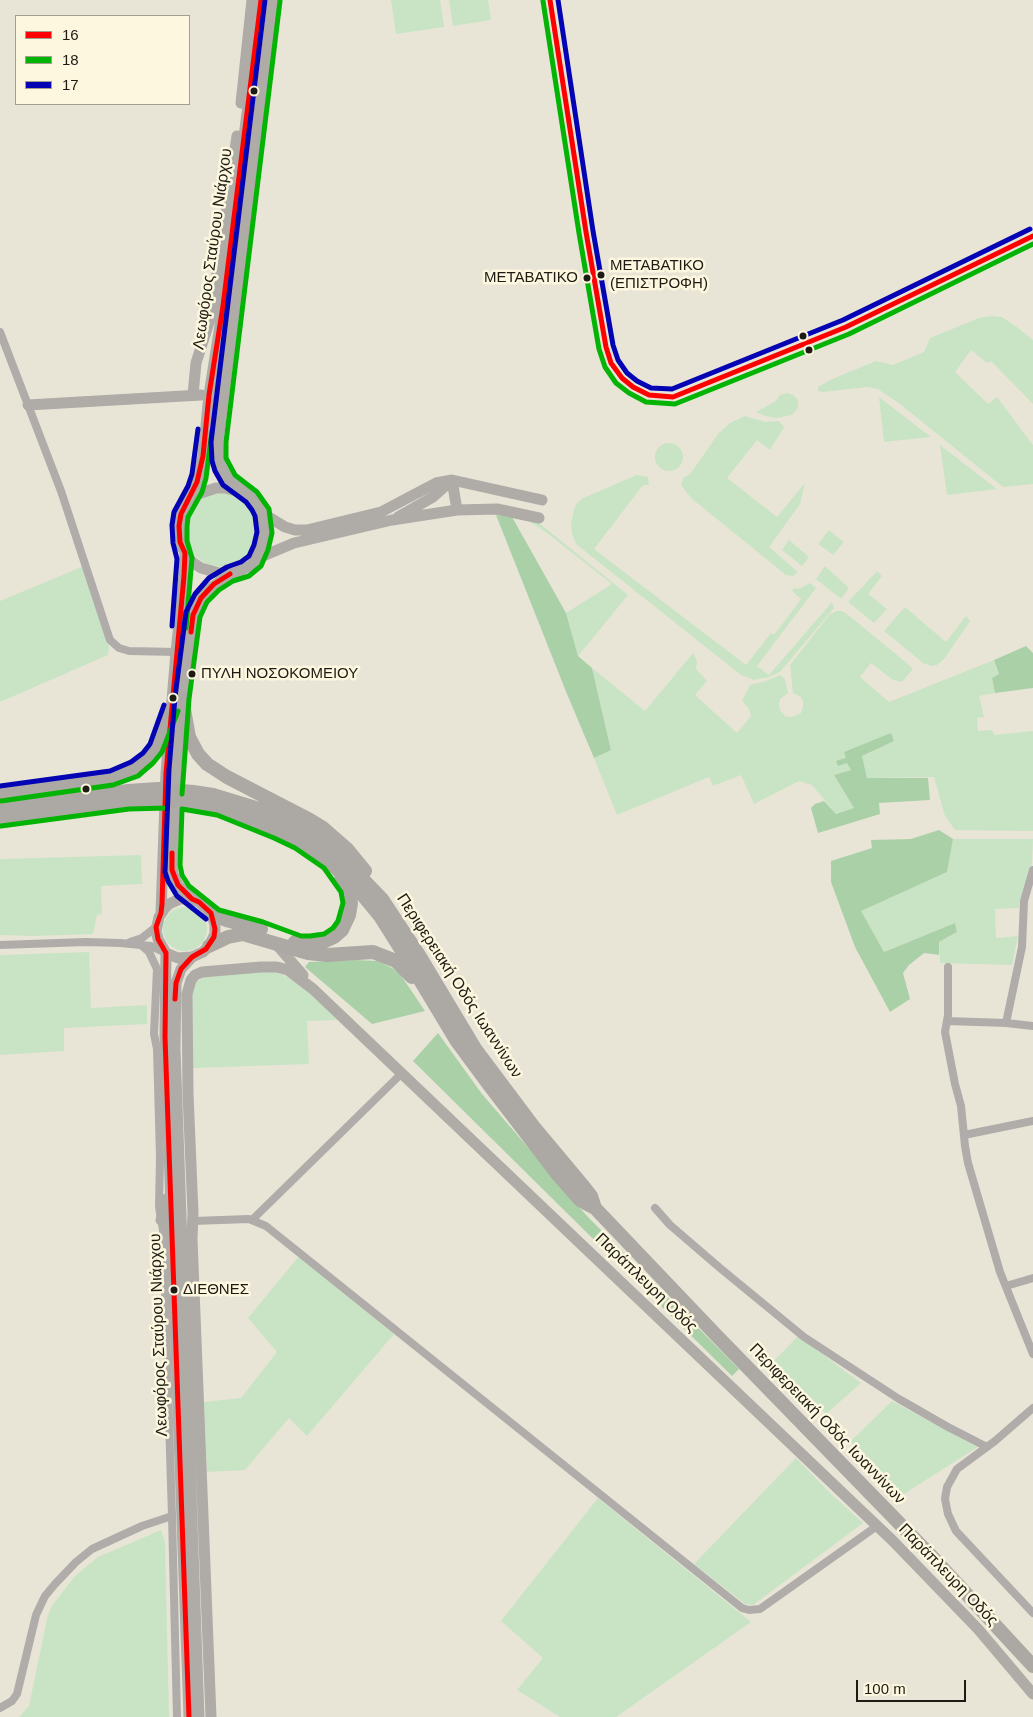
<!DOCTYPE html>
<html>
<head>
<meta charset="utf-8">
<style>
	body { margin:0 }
	#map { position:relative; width:1033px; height:1717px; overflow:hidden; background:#e8e5d7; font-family:Helvetica,sans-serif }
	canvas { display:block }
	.legend { position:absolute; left:15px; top:15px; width:175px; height:90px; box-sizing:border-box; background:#fcf7de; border:1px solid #a39f8d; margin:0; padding:6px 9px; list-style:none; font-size:15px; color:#1d1b13 }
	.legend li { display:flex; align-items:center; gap:10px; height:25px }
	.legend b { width:25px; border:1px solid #a39f8d }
	.scale { position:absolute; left:856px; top:1680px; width:110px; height:22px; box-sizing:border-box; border:2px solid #1d1b13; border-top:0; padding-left:6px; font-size:15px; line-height:18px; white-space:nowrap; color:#1d1b13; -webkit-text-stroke:4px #fcf7de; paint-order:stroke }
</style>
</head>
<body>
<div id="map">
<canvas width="1033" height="1717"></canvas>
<ul class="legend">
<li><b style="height:6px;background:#f00"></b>16</li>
<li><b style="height:6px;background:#04b404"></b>18</li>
<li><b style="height:6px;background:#0404b4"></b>17</li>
</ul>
<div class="scale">100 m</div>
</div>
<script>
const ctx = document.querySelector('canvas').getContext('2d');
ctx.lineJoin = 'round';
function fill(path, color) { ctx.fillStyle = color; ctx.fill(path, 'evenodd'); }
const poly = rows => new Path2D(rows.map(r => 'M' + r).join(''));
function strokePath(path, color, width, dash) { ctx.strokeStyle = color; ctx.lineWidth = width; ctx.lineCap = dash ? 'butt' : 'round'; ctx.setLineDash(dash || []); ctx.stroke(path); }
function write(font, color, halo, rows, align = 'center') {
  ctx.font = font + ' Helvetica,sans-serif'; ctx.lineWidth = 5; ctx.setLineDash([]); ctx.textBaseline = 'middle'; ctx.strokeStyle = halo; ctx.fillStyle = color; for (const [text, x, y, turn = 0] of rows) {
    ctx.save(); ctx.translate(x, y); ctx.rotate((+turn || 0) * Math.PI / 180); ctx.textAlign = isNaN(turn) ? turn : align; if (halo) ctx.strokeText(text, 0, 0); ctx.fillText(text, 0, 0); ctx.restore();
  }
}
fill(poly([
	[391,0,440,0,444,27,396,34],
	[449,0,488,0,491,20,453,26],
	[991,316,1002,317,1017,327,1033,340,1033,404,991,361,987,363,971,350,955,372,988,404,997,397,1033,445,1033,484,1003,487,900,404,878,389,867,387,823,392,818,391,818,387,830,380,876,361,893,365,924,352,930,338,979,318],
	[787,393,793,395,798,400,798,408,792,415,776,418,766,416,756,412,776,401,780,395],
	[879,397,931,437,884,442],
	[745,416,765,422,779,421,784,427,770,450,757,440,727,478,777,517,805,483,800,504,769,547,798,572,793,576,786,575,691,498,681,485,684,477,689,475,693,470,718,434,730,423],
	'655 457a14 14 0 1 1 28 0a14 14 0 1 1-28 0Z',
	[940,445,997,489,947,495],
	[637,475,648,477,649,485,643,485,594,549,746,665,771,633,774,635,801,599,792,591,794,588,799,589,810,583,816,588,757,666,769,675,832,602,834,608,780,672,769,677,754,680,741,675,576,544,572,534,571,524,574,509,577,503,583,498],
	'185 530a37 37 0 1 1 74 0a37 37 0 1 1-74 0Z',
	[526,519,539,523,628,595,578,656,566,613,612,584,547,533],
	[829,530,844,542,833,555,818,544],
	[789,540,809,557,802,566,782,550],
	[84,566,109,647,108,655,0,702,0,601],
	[825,566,849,588,841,599,816,579],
	[877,571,882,576,868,594,887,609,874,623,848,602],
	[905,607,946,642,966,616,970,621,944,659,937,665,931,666,923,663,884,631],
	[837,611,842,611,847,614,908,664,913,669,902,682,893,680,871,663,860,677,889,702,994,660,999,675,992,678,995,693,979,696,984,717,977,718,978,731,992,730,994,735,1033,731,1033,831,955,830,945,816,934,777,867,778,862,756,894,741,844,753,851,770,834,775,854,808,836,814,812,785,799,781,754,804,741,775,713,786,709,777,617,815,594,758,611,749,592,668,645,711,693,653,697,661,696,669,707,681,695,695,737,733,751,716,749,709,742,701,750,685,766,681,780,675,785,679,788,693,780,699,779,704,780,710,785,716,790,717,795,716,801,713,803,707,803,702,801,697,793,693,790,665,830,614],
	[953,839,1033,839,1032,863,1018,908,995,909,996,938,1018,936,1012,965,940,963,939,942,957,932,955,923,884,952,860,911,947,872],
	[141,855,142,884,101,886,102,914,97,915,93,934,33,936,0,935,0,859],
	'163 929a22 22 0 1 1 44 0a22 22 0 1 1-44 0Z',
	[89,952,91,1008,147,1005,147,1024,64,1028,64,1051,0,1055,0,955],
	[265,971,277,972,301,984,338,1020,307,1021,309,1064,193,1068,192,990,195,983,203,977],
	[299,1256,394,1334,307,1436,289,1418,245,1470,207,1472,204,1402,241,1398,277,1352,248,1318],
	[798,1336,861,1383,826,1414,774,1361],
	[892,1401,978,1447,899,1497,850,1442],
	[796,1458,830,1493,863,1523,753,1605,745,1604,694,1564],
	[598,1498,751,1622,616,1717,560,1717,517,1690,543,1658,501,1621],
	[161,1530,165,1542,169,1717,19,1717,29,1706,47,1619,51,1607,58,1598,75,1576,98,1557]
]), '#c9e4c4');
fill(poly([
	[496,515,512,517,566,613,578,656,592,668,611,750,594,758,567,694],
	[1026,646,1033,653,1033,688,995,693,992,678,999,674,994,660],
	[891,733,894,741,862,756,867,778,928,778,930,800,879,803,880,814,818,833,811,808,815,804,824,801,836,814,854,808,834,775,851,770,847,763,838,766,836,761,846,758,844,752],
	[939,830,953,839,947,872,861,911,884,952,955,923,957,932,939,942,939,955,924,953,909,965,903,973,910,999,890,1012,855,947,831,882,831,861,872,848,871,840,911,839],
	[355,960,378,961,392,968,400,974,425,1011,372,1024,305,967,309,962],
	[438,1033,482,1094,587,1216,739,1369,732,1376,413,1061]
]), '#aad0a7');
strokePath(poly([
	[0,332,61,491,110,640,119,648,129,651,176,652],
	[130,942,142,938,156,927],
	[0,945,86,942,120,943,151,946,164,952],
	[141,945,149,952,157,969,154,1034,157,1049,160,1158,159,1207,163,1230,172,1516,177,1717],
	[948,967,948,1015,945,1032,955,1084,961,1106,965,1146,968,1163,1000,1272,1033,1354],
	[947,1021,1006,1023,1033,1026],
	[1006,1023,1022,947,1024,901,1033,870],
	[964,1135,1033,1121],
	[655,1208,670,1225,720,1268,804,1337,899,1399,948,1427,987,1447],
	[253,1219,402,1073],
	[193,1221,249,1219,266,1226,742,1608,749,1610,760,1609,877,1526],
	[1006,1286,1033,1278],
	[1033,1408,995,1441,957,1469,947,1487,945,1499,948,1514,956,1531,1033,1613],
	[0,1708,12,1701,17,1694,36,1615,45,1596,55,1584,76,1562,92,1549,142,1526,172,1516]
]), '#b0acaa', 8);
strokePath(poly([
	[261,0,223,306,209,395,203,456,197,482,181,514,179,526,181,546,192,562,201,568,219,573,235,573,250,566,256,559,261,548,265,532,262,513,258,506,251,497,229,480,222,468,219,460,218,442,273,0],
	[241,103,252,0],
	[193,395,196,363,211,316,237,136],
	[28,405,201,395],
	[452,480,457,510],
	[189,501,198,494,216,488,225,488,241,492],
	[262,513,285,527,295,530,307,530,381,512,436,483,452,480,542,500],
	[398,517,433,497,451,481],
	[256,559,294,543,392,520,457,510,497,509,539,518],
	[180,899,192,899,199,902,211,913,215,924,215,934,209,946,203,952,192,957,178,958,166,953,158,939,156,931,159,917,165,908,169,904,180,899],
	[192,899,178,885,173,874,172,866,176,770,182,698,193,615,196,607,201,598,210,589,230,574],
	[161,913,166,773,176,652,184,576,185,553],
	[276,944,303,975],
	[166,953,165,1037,189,1717],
	[192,957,181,969,176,983,175,1049,199,1717],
	[161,1220,166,1199],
	[211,1717,192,1239,193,1213,188,1094,187,994,191,980,195,975,202,972,261,967,277,967,288,970,313,989,893,1541,978,1629,1033,1694]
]), '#afaba7', 11);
strokePath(poly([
	[182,698,189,737,198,754,207,764,227,777,310,820,323,828,347,849,365,871],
	[0,794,100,780,112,778,135,769,148,758,156,748,162,735,166,719,171,709],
	[0,808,128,791,158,789,193,792,213,795,259,809,297,827,318,841,334,851,353,869,382,899,419,955,476,1050,533,1126,584,1187,591,1196,595,1208],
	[0,819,128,802,158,800,192,802,219,808,266,825,299,842,336,868,361,893,380,916,414,970,456,1040,490,1086,558,1175,580,1200,595,1208,716,1335,936,1561,1033,1666],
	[211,913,226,920,261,929],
	[295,942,310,944,321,943,334,937,342,930,349,915,351,903,348,889,341,879],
	[209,946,228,937,243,934,308,953,327,955,373,952,396,961,412,977]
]), '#aca9a4', 14);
strokePath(poly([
	[550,0,586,232,606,347,611,363,622,378,633,387,649,395,673,397,846,327,1033,236],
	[191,632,193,615,201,598,214,584,230,574],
	[172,853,172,870,178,885,192,899,199,902,211,913,215,929,214,937,206,949,192,957,181,969,176,983,175,999],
	[189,1717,165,1037,166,953,158,939,156,927,161,913,162,904,166,773,184,576,185,553,180,542,179,526,181,514,197,482,203,456,209,395,223,306,261,0]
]), '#f00', 5);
strokePath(poly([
	[543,1,579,233,599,349,605,367,616,383,629,393,646,402,675,404,849,334,1033,244],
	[186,628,192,558,187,541,187,526,188,517,202,492,206,478,212,431],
	[182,794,189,699,200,617,207,602,219,590,233,581,249,576,261,566,268,550,272,533,269,509,257,492,235,475,226,458,226,442,280,1],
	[1,801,113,785,138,776,153,763,162,752,178,711],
	[182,809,217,815,274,838,295,848,324,868,341,892,343,903,338,921,333,928,324,934,310,936,301,936,263,922,219,910,189,886,182,875,180,865,182,809],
	[1,826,129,809,167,808]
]), '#04b404', 5);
strokePath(poly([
	[558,0,593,231,613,345,618,360,627,373,637,381,651,388,672,389,843,320,1030,229],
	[172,626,177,559,173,543,172,525,174,512,188,486,192,474,198,429],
	[0,786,110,771,131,762,143,753,150,744,164,705],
	[206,919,177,896,168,881,165,872,169,769,175,697,186,612,195,594,209,578,227,567,241,562,249,556,254,545,257,532,255,516,252,510,246,502,223,485,215,471,212,461,211,442,265,0]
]), '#0404b4', 5);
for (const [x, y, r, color] of [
	[254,91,4.5,"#1d1b13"],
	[601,275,4.5,"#1d1b13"],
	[587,278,4.5,"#1d1b13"],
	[803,336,4.5,"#1d1b13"],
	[809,350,4.5,"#1d1b13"],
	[192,674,4.5,"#1d1b13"],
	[173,698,4.5,"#1d1b13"],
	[86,789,4.5,"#1d1b13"],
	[174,1290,4.5,"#1d1b13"]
]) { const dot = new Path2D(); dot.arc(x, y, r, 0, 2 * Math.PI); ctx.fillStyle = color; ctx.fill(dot); strokePath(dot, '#fcf7de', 2); }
write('15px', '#1d1b13', '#fcf7de', [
	["ΜΕΤΑΒΑΤΙΚΟ",610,266],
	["(ΕΠΙΣΤΡΟΦΗ)",610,284],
	["ΜΕΤΑΒΑΤΙΚΟ",578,278,"right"],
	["ΠΥΛΗ ΝΟΣΟΚΟΜΕΙΟΥ",201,674],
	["ΔΙΕΘΝΕΣ",183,1290]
], 'left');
write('16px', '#1d1b13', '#fcf7de', [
	["Λεωφόρος Σταύρου Νιάρχου",213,249,-82],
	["Περιφερειακή Οδός Ιωαννίνων",459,986,57],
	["Παράπλευρη Οδός",646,1283,44],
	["Λεωφόρος Σταύρου Νιάρχου",159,1335,-92],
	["Περιφερειακή Οδός Ιωαννίνων",827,1424,46],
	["Παράπλευρη Οδός",948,1575,46]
]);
</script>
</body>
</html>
